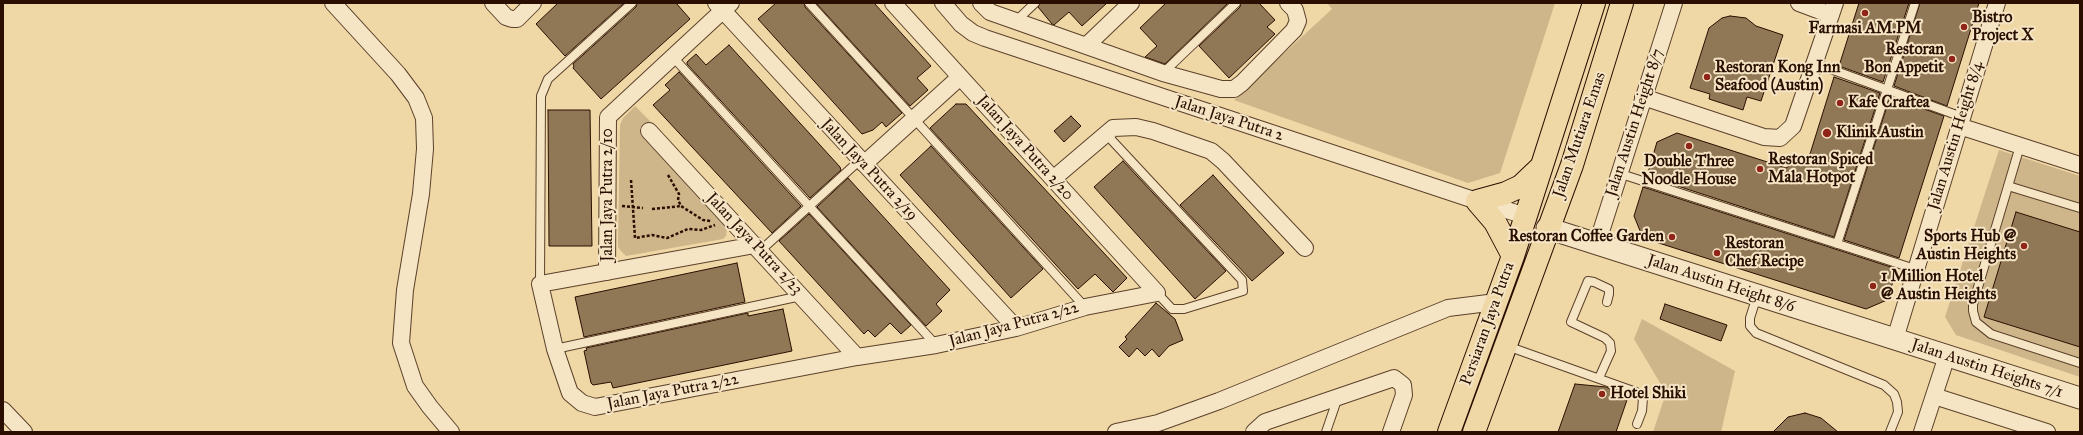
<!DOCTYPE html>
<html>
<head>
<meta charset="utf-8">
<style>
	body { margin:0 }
	#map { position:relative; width:2083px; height:435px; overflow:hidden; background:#efd7a6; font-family:"IM FELL Great Primer",serif }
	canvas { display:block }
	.frame { position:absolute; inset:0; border:4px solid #2a0f00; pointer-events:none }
</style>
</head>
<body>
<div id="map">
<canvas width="2083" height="435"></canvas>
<div class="frame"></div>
</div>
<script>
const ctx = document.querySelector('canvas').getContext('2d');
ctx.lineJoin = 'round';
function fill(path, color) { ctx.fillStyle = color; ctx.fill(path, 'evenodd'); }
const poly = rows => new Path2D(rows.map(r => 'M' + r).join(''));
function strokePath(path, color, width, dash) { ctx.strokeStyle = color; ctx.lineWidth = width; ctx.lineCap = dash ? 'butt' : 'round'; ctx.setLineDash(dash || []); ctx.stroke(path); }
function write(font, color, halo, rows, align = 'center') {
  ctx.font = font + ' "IM FELL Great Primer",serif'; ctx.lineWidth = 4; ctx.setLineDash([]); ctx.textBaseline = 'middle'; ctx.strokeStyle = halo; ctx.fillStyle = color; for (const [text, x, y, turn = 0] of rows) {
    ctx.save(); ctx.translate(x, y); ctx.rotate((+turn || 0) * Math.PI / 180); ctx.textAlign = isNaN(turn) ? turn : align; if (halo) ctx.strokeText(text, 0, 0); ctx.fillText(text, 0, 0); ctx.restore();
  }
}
fill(poly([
	[1327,3,1555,3,1500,173,1468,183,1234,100,1332,9],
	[635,106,651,122,640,133,727,228,726,236,723,239,626,256,621,251,618,247,620,125,623,118],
	[1999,150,2080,176,2080,377,1956,335,1945,317],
	[1642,319,1735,371,1721,432,1653,432,1666,393,1634,339]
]), '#ceb58a');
const building = poly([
	[558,3,624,3,565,56,536,24,558,3],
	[637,3,676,3,690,19,601,99,573,68,574,66,573,64,636,7,637,3],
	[776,3,804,3,805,7,902,113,886,127,882,122,873,130,862,134,758,19,776,3],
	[816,3,874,3,931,66,917,78,928,90,910,106,816,3],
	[1040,3,1107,3,1082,26,1069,12,1054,25,1052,24,1038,7,1040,3],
	[1166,3,1228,3,1165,64,1145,57,1157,46,1140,28,1166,3],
	[1241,3,1259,3,1275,20,1267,27,1275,34,1229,78,1199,46,1240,7,1241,3],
	[1859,3,1909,3,1883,82,1839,66,1859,3],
	[1920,3,1979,3,1947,106,1894,86,1920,3],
	[1730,16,1746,18,1756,26,1783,35,1761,101,1747,97,1743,110,1709,99,1710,94,1690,88,1709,28,1722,18,1730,16],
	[729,45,840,167,841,170,810,198,687,64,687,62,696,54,706,65,729,45],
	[679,72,801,206,772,233,653,105,670,90,665,85,679,72],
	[1834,77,1880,93,1834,237,1647,176,1657,142,1677,133,1786,168,1810,154,1834,77],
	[1890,97,1944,116,1899,258,1844,240,1890,97],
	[956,104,966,104,1127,278,1113,292,1095,274,1078,289,930,128,956,104],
	[548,110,590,110,592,246,549,246,548,110],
	[1071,116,1081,126,1064,142,1054,131,1071,116],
	[931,146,1043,269,1011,298,900,175,931,146],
	[1123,161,1226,271,1195,299,1094,187,1123,161],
	[1213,175,1284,253,1252,281,1180,205,1213,175],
	[848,178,950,290,936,304,942,311,926,326,817,207,848,178],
	[1643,187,1897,269,1887,300,1866,309,1643,238,1634,216,1643,187],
	[2016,212,2080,232,2080,347,1984,317,2016,212],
	[809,214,911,325,901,334,890,323,875,337,868,330,864,334,779,241,809,214],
	[737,263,745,302,584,337,575,297,737,263],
	[1156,303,1175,319,1183,340,1169,346,1159,357,1152,349,1145,356,1137,348,1129,357,1119,347,1127,339,1125,337,1156,303],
	[1665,304,1727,325,1721,341,1660,319,1665,304],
	[783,309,792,351,613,388,611,382,593,385,591,383,584,351,587,350,586,348,748,313,748,316,783,309],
	[1575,384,1606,387,1628,397,1616,432,1558,432,1575,384],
	[1805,413,1821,418,1838,432,1773,432,1788,417,1805,413]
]);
fill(building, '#907756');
strokePath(building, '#2a0f00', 1);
const service = poly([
	[809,3,1085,307],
	[1016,21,1035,3],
	[673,57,936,345],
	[1814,63,1962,117],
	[1163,73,1236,3],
	[1106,134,1242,280,1243,291,1184,309,1172,309,1157,293],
	[2020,146,1973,304,1973,311,1976,322,1991,334,2080,363],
	[1618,173,1915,269],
	[2008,186,2080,208],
	[1837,244,1915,3],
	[760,251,860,160],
	[540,284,541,96,548,79,632,3],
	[1757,296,1750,318,1750,326,1756,333,1884,385,1894,394,1897,402,1898,412,1890,432],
	[1507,346,1636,392,1643,398,1642,411,1637,424],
	[555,349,801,296],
	[1599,378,1611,351,1610,343,1605,338,1571,322,1588,281,1594,282,1609,289,1609,294,1607,302],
	[1326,432,1338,397]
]);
const minor = poly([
	[333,3,398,74,416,98,424,118,425,149,421,194,405,290,401,343,415,386,430,407,451,432],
	[493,3,506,17,512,19,517,19,533,3],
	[716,3,1016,328],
	[893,3,1157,293],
	[943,3,961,24,973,33,985,38,1477,201,1526,216],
	[981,3,990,12,1163,73,1221,89,1234,89,1242,83,1294,30,1298,21,1295,10,1288,3],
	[1799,3,1831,15],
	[1086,46,1131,3],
	[1643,97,1764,137,1780,138,1793,126,1835,3],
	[1959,126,2080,165],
	[649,131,857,357],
	[864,164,960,77],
	[1053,179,1113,128,1136,127,1153,131,1211,151,1223,161,1305,248],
	[1597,244,1674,3],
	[755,245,540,284,555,349,570,393,582,403,595,407,857,357,936,345,1016,328,1085,307,1157,293],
	[607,272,608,117,731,3],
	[1895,339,1997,3],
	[1934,396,2047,432],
	[3,410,24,432],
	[1116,432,1158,423,1219,401,1448,308,1496,302],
	[1254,432,1265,422,1394,378,1403,385,1404,395,1391,432],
	[1922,432,1947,356]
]);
const tertiary = poly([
	[1547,228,2080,398]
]);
const primary = poly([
	[1513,256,1495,222,1477,201,1506,193,1521,186,1541,167],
	[1449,432,1513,256,1594,3],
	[1474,432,1572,165,1622,3]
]);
strokePath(service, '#5b412a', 10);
strokePath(minor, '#5b412a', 18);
strokePath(tertiary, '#5b412a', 23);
strokePath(primary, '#2a0f00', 24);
strokePath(poly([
	[668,175,679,194,678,200,681,206,703,220,711,221],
	[631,180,635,238,652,235,667,238,688,229,701,230,715,225],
	[622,206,643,208],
	[652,209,681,206]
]), '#2a0f00', 2.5, [3, 2]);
strokePath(service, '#f5e5c5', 8);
strokePath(minor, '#f5e5c5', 16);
strokePath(tertiary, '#f5e5c5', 21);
strokePath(primary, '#efd7a6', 22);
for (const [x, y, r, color] of [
	[1865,13,4,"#8f2418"],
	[1964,27,4,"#8f2418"],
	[1952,59,4,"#8f2418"],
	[1707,77,4,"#8f2418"],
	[1840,103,4,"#8f2418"],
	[1827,133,5,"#8f2418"],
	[1689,146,4,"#8f2418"],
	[1760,169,4,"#8f2418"],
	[1672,237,4,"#8f2418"],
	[2024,246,4,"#8f2418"],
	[1717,253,4,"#8f2418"],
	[1873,286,4,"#8f2418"],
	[1602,394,4,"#8f2418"]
]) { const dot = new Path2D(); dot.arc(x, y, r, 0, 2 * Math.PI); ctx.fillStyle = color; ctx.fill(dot); strokePath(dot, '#f5e5c5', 1.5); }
write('bold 16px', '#2a0f00', '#f5e5c5', [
	["Bistro",1972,18],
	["Project X",1972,36],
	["Farmasi AM.PM",1865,29,"center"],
	["Restoran",1944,50,"right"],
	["Bon Appetit",1944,68,"right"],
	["Restoran Kong Inn",1715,68],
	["Seafood (Austin)",1715,86],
	["Kafe Craftea",1848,103],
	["Klinik Austin",1836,133],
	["Restoran Spiced",1768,160],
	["Mala Hotpot",1768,178],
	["Double Three",1689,162,"center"],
	["Noodle House",1689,180,"center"],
	["Restoran Coffee Garden",1664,237,"right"],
	["Sports Hub @",2016,237,"right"],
	["Austin Heights",2016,255,"right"],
	["Restoran",1725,244],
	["Chef Recipe",1725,262],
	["1 Million Hotel",1881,277],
	["@ Austin Heights",1881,295],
	["Hotel Shiki",1610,394]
], 'left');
write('16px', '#2a0f00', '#f5e5c5', [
	["Jalan Jaya Putra 2",1229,119,18],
	["Jalan Austin Height 8/7",1635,123,-72],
	["Jalan Mutiara Emas",1580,135,-71],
	["Jalan Austin Height 8/4",1956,136,-73],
	["Jalan Jaya Putra 2/20",1025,148,48],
	["Jalan Jaya Putra 2/19",869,170,47],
	["Jalan Jaya Putra 2/10",608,195,-90],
	["Jalan Jaya Putra 2/23",754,244,47],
	["Jalan Austin Height 8/6",1721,284,18],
	["Persiaran Jaya Putra",1488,324,-70],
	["Jalan Jaya Putra 2/22",1014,325,-15],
	["Jalan Austin Heights 7/1",1987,369,18],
	["Jalan Jaya Putra 2/22",673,392,-11]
]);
</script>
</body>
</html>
